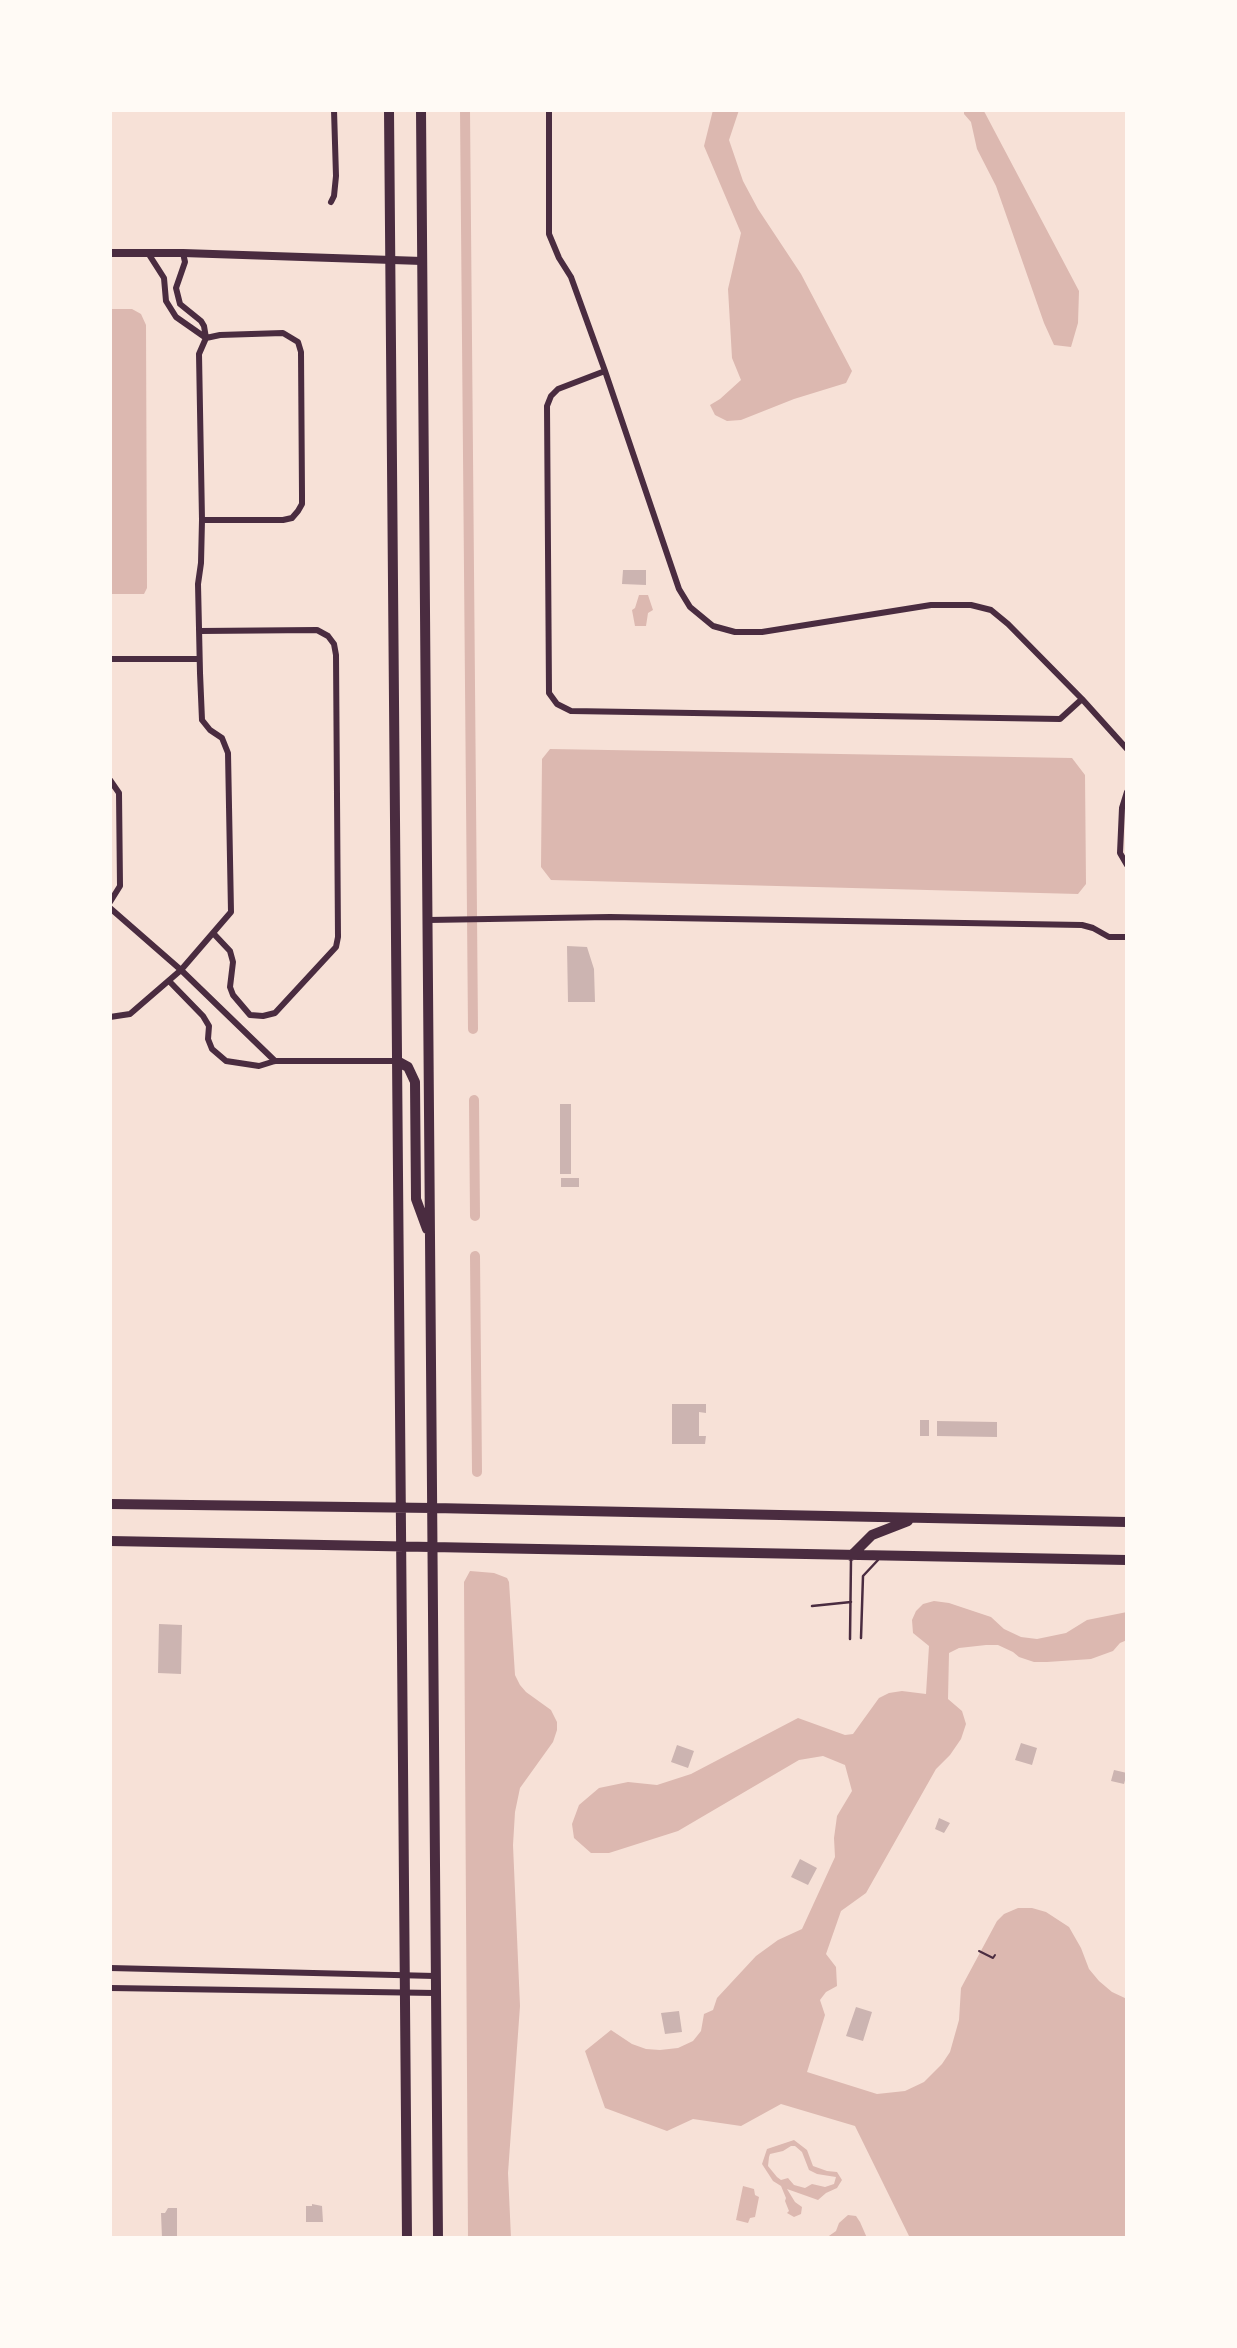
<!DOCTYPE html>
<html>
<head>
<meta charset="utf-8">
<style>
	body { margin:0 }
	#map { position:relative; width:1237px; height:2348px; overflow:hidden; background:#f7e1d7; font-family:Roboto,sans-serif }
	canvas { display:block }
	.frame { position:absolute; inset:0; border:112px solid #fffaf5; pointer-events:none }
</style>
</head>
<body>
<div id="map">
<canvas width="1237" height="2348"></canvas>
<div class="frame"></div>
</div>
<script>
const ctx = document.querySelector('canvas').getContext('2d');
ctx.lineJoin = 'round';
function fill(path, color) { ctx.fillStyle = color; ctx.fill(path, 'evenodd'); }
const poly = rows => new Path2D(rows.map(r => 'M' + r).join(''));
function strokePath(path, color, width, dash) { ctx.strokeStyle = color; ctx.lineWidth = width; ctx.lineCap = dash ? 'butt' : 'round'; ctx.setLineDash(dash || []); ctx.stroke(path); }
fill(poly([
	[713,110,739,110,729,140,743,181,758,209,801,274,852,371,846,383,794,399,741,420,727,421,715,415,710,405,720,399,741,380,732,358,728,289,741,233,704,146],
	[964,110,983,110,985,113,1079,291,1078,323,1071,347,1054,345,1044,323,996,186,977,149,971,122,964,114],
	[110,309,132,309,141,314,146,325,147,588,144,594,110,594],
	[639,595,648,595,653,610,648,613,646,626,635,626,632,610,635,608],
	[550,749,1072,758,1085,775,1086,884,1078,894,551,880,541,867,542,759],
	[470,1571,494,1573,507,1578,509,1582,515,1675,520,1685,526,1692,551,1710,557,1722,557,1730,553,1742,520,1788,515,1812,513,1845,520,2006,508,2173,511,2238,468,2238,464,1582],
	[934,1601,949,1603,991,1617,1004,1629,1021,1637,1037,1639,1066,1633,1087,1620,1127,1612,1127,1640,1120,1643,1113,1651,1091,1659,1047,1662,1034,1662,1019,1657,1013,1652,998,1645,986,1645,959,1648,949,1653,948,1699,962,1711,966,1724,961,1739,950,1755,936,1769,866,1893,841,1911,826,1954,836,1967,837,1986,826,1992,820,2000,825,2015,807,2072,877,2094,905,2091,924,2082,942,2064,950,2052,959,2020,961,1988,997,1921,1004,1914,1018,1908,1032,1908,1046,1912,1069,1927,1081,1948,1089,1969,1099,1981,1112,1992,1127,1999,1127,2238,910,2238,855,2126,781,2104,741,2126,693,2119,667,2131,605,2108,585,2051,611,2030,632,2044,646,2049,660,2050,678,2048,693,2041,701,2031,704,2014,713,2010,717,1998,756,1956,778,1940,802,1929,835,1857,834,1838,837,1816,852,1791,845,1765,823,1756,799,1760,678,1831,609,1853,591,1853,574,1838,572,1824,579,1805,599,1788,628,1782,657,1785,691,1774,798,1718,845,1735,853,1734,879,1698,889,1693,902,1691,926,1694,929,1646,913,1633,912,1620,916,1611,923,1604],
	[794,2140,807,2150,813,2166,827,2171,837,2172,842,2180,837,2188,826,2193,818,2200,787,2189,795,2202,802,2207,801,2214,794,2217,787,2213,789,2211,785,2201,786,2198,781,2186,773,2181,762,2164,767,2149],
	[791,2146,795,2146,802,2152,809,2170,817,2174,836,2177,834,2184,825,2187,812,2184,805,2188,794,2185,788,2178,781,2180,777,2177,768,2166,769,2157,770,2154,783,2151],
	[743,2186,754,2189,755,2195,759,2197,755,2217,750,2218,748,2223,736,2220],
	[848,2215,856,2216,860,2222,867,2238,826,2238,836,2231,839,2223]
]), '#dcb8b0');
strokePath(poly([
	[465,110,473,1029],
	[474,1100,475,1216],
	[475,1256,477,1472]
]), '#dcb8b0', 10);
fill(poly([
	[623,570,646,570,646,585,622,584],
	[567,946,587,947,594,969,595,1002,568,1002],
	[560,1104,571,1104,571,1174,560,1174],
	[561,1178,579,1178,579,1187,561,1187],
	[672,1404,706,1404,706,1413,699,1412,699,1436,706,1436,705,1444,672,1444],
	[920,1420,929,1420,929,1436,920,1436],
	[937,1421,997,1422,997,1437,937,1436],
	[159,1624,182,1625,181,1674,158,1673],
	[1021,1743,1037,1748,1032,1765,1015,1760],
	[677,1745,694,1751,688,1768,671,1762],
	[1114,1770,1127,1773,1124,1784,1111,1781],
	[939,1818,950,1823,944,1833,935,1829],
	[800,1859,817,1868,808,1885,791,1877],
	[856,2007,872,2012,863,2041,846,2036],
	[679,2011,682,2032,665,2034,661,2013],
	[312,2204,322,2206,323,2222,306,2222,306,2206,312,2206],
	[168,2208,177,2208,177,2238,162,2238,161,2213,165,2213]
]), '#ccb4b1');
strokePath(poly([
	[979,1951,993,1958,995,1955]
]), '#4a2c40', 2);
strokePath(poly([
	[812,1606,851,1602],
	[861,1638,863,1576,878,1560],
	[850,1639,851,1559]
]), '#4a2c40', 2.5);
strokePath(poly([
	[549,110,549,234,559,258,571,277,605,371,679,589,690,607,713,626,735,632,762,632,931,605,971,605,991,610,1008,624,1082,699,1127,749],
	[331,202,334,196,336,176,334,110],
	[148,253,164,278,166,301,176,317,206,338],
	[605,371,558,389,551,396,547,406,549,693,557,704,571,711,1060,719,1082,699],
	[202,520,283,520,292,518,298,511,302,504,302,495,301,352,298,342,283,333,220,335,206,338],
	[200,631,317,630,328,636,334,644,336,655,338,937,336,947,275,1013,263,1016,250,1015,233,995,230,987,233,962,230,951,213,933],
	[110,659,199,659],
	[110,780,119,793,120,886,110,902],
	[1127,792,1122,808,1120,853,1127,865],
	[110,908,181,970,275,1061],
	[428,920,610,917,1082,925,1093,928,1109,937,1127,937],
	[169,981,203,1016,209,1026,208,1039,212,1049,226,1061,259,1066,275,1061,397,1061],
	[110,1017,130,1014,181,970,231,912,228,753,222,738,210,730,202,720,200,673,198,584,201,563,202,520,199,354,206,338,204,326,201,321,180,304,176,288,185,262,183,253],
	[110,1968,435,1976],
	[110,1988,435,1993]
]), '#4a2c40', 6);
strokePath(poly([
	[110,253,183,253,422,261]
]), '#4a2c40', 8);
strokePath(poly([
	[389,110,407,2238],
	[421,110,438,2238],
	[397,1061,408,1067,415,1082,416,1199,427,1229],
	[110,1504,433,1508,1127,1522],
	[110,1541,1127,1560],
	[851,1556,872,1535,908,1521]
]), '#4a2c40', 10);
</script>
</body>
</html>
